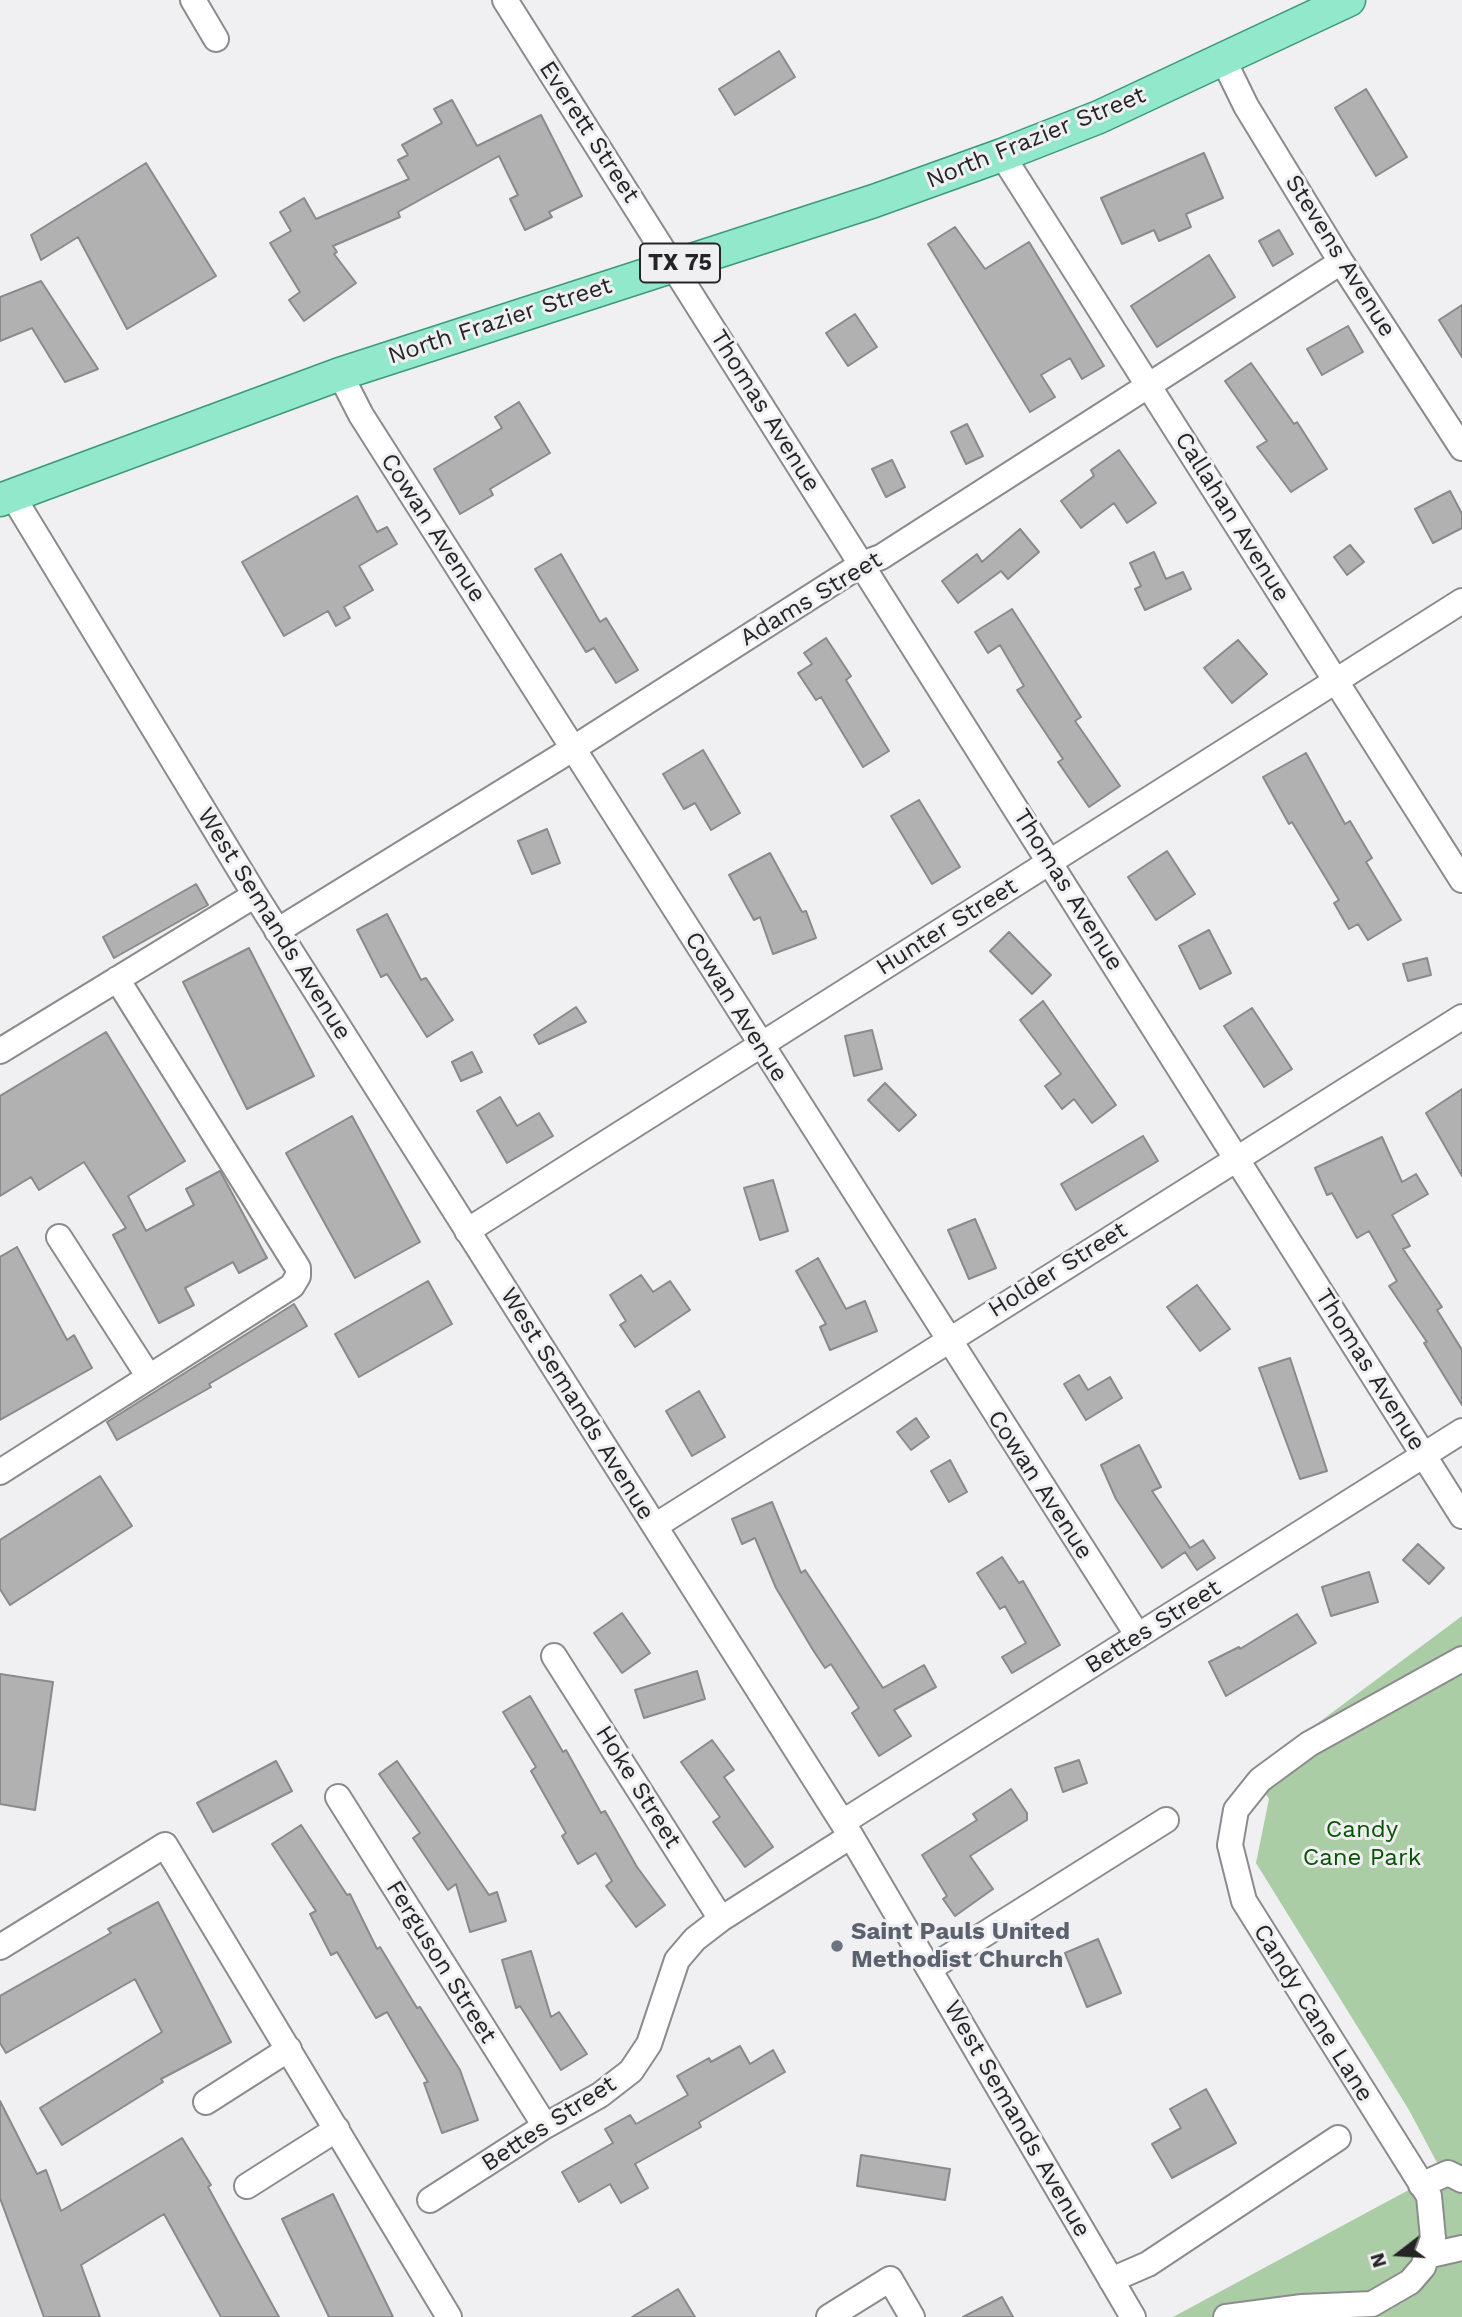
<!DOCTYPE html>
<html>
<head>
<meta charset="utf-8">
<style>
	body { margin:0 }
	#map { position:relative; width:1462px; height:2317px; overflow:hidden; background:#f0f0f2; font-family:"Work Sans",sans-serif }
	canvas { display:block }
	.north { position:absolute; left:1364px; top:2219px; width:70px; height:70px; -webkit-text-stroke:5px #f0f0f2; paint-order:stroke; rotate:253deg; font-size:19px; font-weight:700; line-height:28px; text-align:center; color:#252526 }
	.north::after { content:''; display:block; margin:auto; width:24px; height:32px; background:#252526; clip-path:polygon(50% 0,100% 100%,50% 72%,0 100%) }
</style>
</head>
<body>
<div id="map">
<canvas width="1462" height="2317"></canvas>
<div class="north">N</div>
</div>
<script>
const ctx = document.querySelector('canvas').getContext('2d');
ctx.lineJoin = 'round';
function fill(path, color) { ctx.fillStyle = color; ctx.fill(path, 'evenodd'); }
const poly = rows => new Path2D(rows.map(r => 'M' + r).join(''));
function strokePath(path, color, width, dash) { ctx.strokeStyle = color; ctx.lineWidth = width; ctx.lineCap = dash ? 'butt' : 'round'; ctx.setLineDash(dash || []); ctx.stroke(path); }
function write(font, color, halo, rows, align = 'center') {
  ctx.font = font + ' "Work Sans",sans-serif'; ctx.lineWidth = 6; ctx.setLineDash([]); ctx.textBaseline = 'middle'; ctx.strokeStyle = halo; ctx.fillStyle = color; for (const [text, x, y, turn = 0] of rows) {
    ctx.save(); ctx.translate(x, y); ctx.rotate((+turn || 0) * Math.PI / 180); ctx.textAlign = isNaN(turn) ? turn : align; if (halo) ctx.strokeText(text, 0, 0); ctx.fillText(text, 0, 0); ctx.restore();
  }
}
fill(poly([
	[1462,1616,1462,2317,1173,2317,1442,2172,1409,2110,1256,1863,1269,1799,1252,1772]
]), '#aacda5');
const building = poly([
	[779,51,795,77,735,115,719,89,779,51],
	[1366,89,1407,157,1376,176,1335,108,1366,89],
	[452,100,477,146,541,115,582,196,549,212,552,217,525,230,510,199,518,195,499,156,398,212,400,217,333,246,337,252,334,254,356,283,304,321,289,300,300,292,270,243,291,231,280,212,304,198,316,219,409,179,398,160,408,155,402,145,442,123,434,109,452,100],
	[1204,153,1223,198,1186,214,1191,227,1159,241,1154,230,1122,244,1101,198,1204,153],
	[146,163,216,276,127,329,78,237,41,260,31,235,146,163],
	[955,227,985,269,1029,242,1104,366,1082,379,1070,358,1041,375,1055,397,1030,412,928,244,955,227],
	[1279,230,1293,254,1273,266,1259,241,1279,230],
	[1209,255,1235,297,1157,347,1131,306,1209,255],
	[41,281,98,369,65,382,32,328,0,341,0,297,41,281],
	[1462,305,1462,357,1439,320,1462,305],
	[855,314,877,347,848,366,826,333,855,314],
	[1348,326,1363,352,1322,375,1307,349,1348,326],
	[1251,363,1294,424,1297,422,1327,469,1291,492,1257,447,1267,441,1225,381,1251,363],
	[519,402,550,453,490,489,493,495,460,514,434,469,502,428,495,417,519,402],
	[967,424,983,456,966,464,951,432,967,424],
	[1119,450,1156,503,1127,523,1114,503,1081,528,1061,501,1094,476,1091,470,1119,450],
	[892,460,905,487,886,497,872,469,892,460],
	[1450,491,1462,514,1462,528,1433,543,1415,509,1450,491],
	[357,496,377,532,387,527,397,544,359,566,373,590,344,607,350,618,336,626,328,611,284,636,242,562,357,496],
	[1020,529,1039,552,1008,579,1001,571,958,603,942,581,977,554,982,562,1020,529],
	[1350,545,1364,562,1347,575,1334,557,1350,545],
	[1154,552,1166,579,1183,572,1191,589,1145,610,1135,589,1141,586,1130,563,1154,552],
	[561,554,600,622,606,618,638,670,616,683,594,648,586,652,535,569,561,554],
	[1012,609,1081,717,1075,721,1120,786,1089,807,1058,762,1063,759,1017,690,1024,686,1000,645,988,653,975,632,1012,609],
	[826,638,851,676,846,680,889,751,863,767,821,697,816,700,798,673,812,664,804,653,826,638],
	[1238,640,1267,674,1232,703,1204,668,1238,640],
	[703,750,740,813,711,830,695,803,684,809,663,774,703,750],
	[1306,753,1345,824,1350,821,1372,858,1366,862,1401,920,1368,940,1358,924,1349,929,1334,903,1339,900,1292,822,1289,824,1263,777,1306,753],
	[919,800,960,867,932,884,891,816,919,800],
	[547,829,560,863,532,874,518,841,547,829],
	[1167,851,1195,894,1156,920,1128,877,1167,851],
	[770,853,802,912,806,911,816,938,773,954,760,917,754,920,729,875,770,853],
	[196,884,208,905,114,958,103,937,196,884],
	[387,914,421,980,426,978,453,1020,427,1037,387,974,381,977,357,930,387,914],
	[1209,930,1231,973,1200,989,1179,946,1209,930],
	[1009,932,1051,975,1032,994,990,951,1009,932],
	[249,948,314,1076,247,1109,183,982,249,948],
	[1427,958,1431,975,1408,981,1403,964,1427,958],
	[1043,1001,1116,1105,1092,1123,1074,1099,1062,1109,1045,1086,1061,1074,1020,1020,1043,1001],
	[576,1007,586,1022,539,1044,534,1035,576,1007],
	[1252,1008,1292,1069,1264,1087,1224,1026,1252,1008],
	[872,1030,882,1069,854,1076,845,1036,872,1030],
	[106,1032,185,1161,128,1196,146,1231,194,1205,186,1189,220,1171,267,1258,239,1273,233,1262,185,1288,194,1305,159,1323,113,1235,126,1228,84,1162,39,1190,31,1177,0,1196,0,1096,106,1032],
	[472,1052,482,1072,461,1081,452,1062,472,1052],
	[885,1083,916,1115,899,1131,868,1100,885,1083],
	[1462,1089,1462,1176,1426,1113,1462,1089],
	[500,1097,517,1126,539,1113,553,1136,507,1163,477,1111,500,1097],
	[352,1116,420,1242,355,1278,286,1153,352,1116],
	[1143,1136,1158,1161,1076,1210,1061,1184,1143,1136],
	[1382,1137,1402,1182,1416,1174,1428,1194,1392,1215,1410,1246,1403,1249,1442,1307,1437,1310,1462,1350,1462,1405,1424,1343,1427,1342,1389,1286,1397,1281,1369,1231,1357,1238,1332,1193,1327,1195,1315,1168,1382,1137],
	[773,1180,788,1231,760,1240,744,1188,773,1180],
	[975,1219,996,1268,969,1279,948,1230,975,1219],
	[17,1247,67,1340,74,1335,92,1368,0,1420,0,1257,17,1247],
	[818,1258,846,1309,865,1301,877,1331,830,1350,820,1327,826,1324,796,1271,818,1258],
	[641,1275,653,1292,670,1281,690,1310,635,1347,620,1325,626,1321,610,1295,641,1275],
	[428,1281,452,1324,359,1377,335,1334,428,1281],
	[1197,1285,1230,1329,1200,1351,1167,1307,1197,1285],
	[294,1304,307,1326,209,1384,211,1387,117,1440,107,1422,294,1304],
	[1290,1358,1327,1471,1300,1479,1259,1368,1290,1358],
	[1079,1375,1088,1390,1110,1377,1122,1398,1086,1420,1064,1384,1079,1375],
	[699,1391,725,1437,692,1456,666,1411,699,1391],
	[916,1418,929,1437,911,1450,897,1432,916,1418],
	[1139,1445,1161,1487,1152,1491,1190,1548,1203,1540,1215,1558,1197,1570,1185,1552,1162,1568,1116,1499,1101,1465,1139,1445],
	[950,1460,967,1492,949,1502,931,1471,950,1460],
	[100,1476,132,1526,10,1605,0,1589,0,1540,100,1476],
	[772,1502,801,1573,805,1570,883,1688,924,1665,936,1687,894,1710,911,1736,879,1756,852,1713,859,1708,831,1664,825,1668,813,1650,776,1588,755,1538,742,1544,732,1519,772,1502],
	[1418,1544,1444,1568,1429,1584,1403,1560,1418,1544],
	[1002,1557,1019,1583,1023,1581,1060,1645,1012,1673,1002,1657,1026,1643,1005,1606,1000,1609,977,1573,1002,1557],
	[1369,1572,1378,1602,1331,1616,1322,1587,1369,1572],
	[622,1613,650,1653,622,1673,594,1633,622,1613],
	[1297,1614,1316,1643,1226,1696,1209,1662,1239,1647,1240,1649,1297,1614],
	[697,1671,705,1699,644,1718,635,1690,697,1671],
	[0,1674,53,1682,35,1810,0,1804,0,1674],
	[530,1696,563,1752,566,1750,601,1813,605,1811,637,1867,665,1905,636,1927,606,1886,612,1881,596,1853,578,1864,562,1836,566,1833,531,1771,536,1767,503,1712,530,1696],
	[712,1740,734,1770,724,1777,773,1847,745,1867,713,1822,720,1817,681,1762,712,1740],
	[1079,1760,1087,1783,1063,1792,1055,1768,1079,1760],
	[276,1761,292,1791,213,1832,197,1803,276,1761],
	[397,1761,489,1895,497,1892,506,1921,470,1932,456,1884,448,1890,413,1838,420,1833,379,1774,397,1761],
	[1011,1789,1027,1813,1027,1820,970,1856,993,1889,955,1916,943,1899,947,1896,922,1855,977,1820,973,1814,1011,1789],
	[301,1825,347,1895,350,1894,377,1949,380,1947,417,2008,420,2007,460,2070,478,2120,442,2133,424,2083,428,2082,387,2012,376,2018,337,1952,331,1955,310,1914,316,1911,272,1844,301,1825],
	[158,1902,231,2042,161,2079,163,2082,62,2145,40,2108,162,2032,135,1979,6,2053,0,2043,0,1996,111,1933,108,1929,158,1902],
	[1098,1939,1121,1993,1087,2007,1065,1953,1098,1939],
	[531,1951,551,2017,559,2012,587,2054,561,2070,520,2006,516,2008,502,1960,531,1951],
	[740,2046,750,2064,773,2050,785,2072,699,2122,701,2127,635,2164,648,2188,621,2203,610,2184,579,2202,562,2172,613,2143,605,2129,630,2115,636,2124,688,2095,677,2076,709,2058,711,2062,740,2046],
	[1206,2089,1236,2143,1172,2178,1152,2144,1181,2128,1170,2109,1206,2089],
	[0,2101,37,2174,46,2170,61,2211,182,2138,211,2185,208,2187,279,2317,221,2317,164,2214,81,2265,100,2317,44,2317,0,2198,0,2101],
	[861,2155,950,2169,945,2200,857,2186,861,2155],
	[333,2194,393,2317,329,2317,282,2219,333,2194],
	[678,2289,695,2317,632,2317,678,2289],
	[1002,2297,1013,2317,963,2317,1002,2297]
]);
fill(building, '#b2b1b2');
strokePath(building, '#8b8a8b', 2);
const minor = poly([
	[193,0,216,39],
	[505,0,1462,1516],
	[1224,61,1246,106,1341,262,1462,448],
	[1002,155,1462,880],
	[340,374,361,415,1138,1636],
	[12,495,255,895,851,1836,1133,2317],
	[277,931,574,748,862,564,881,557,1341,262],
	[0,1051,255,895],
	[467,1231,1462,601],
	[59,1237,149,1377],
	[0,1472,292,1286,298,1276,298,1268,117,979],
	[655,1526,1462,1017],
	[554,1656,721,1919],
	[338,1797,545,2126],
	[843,1822,1462,1431],
	[0,1947,165,1845,449,2317],
	[929,1969,1166,1820],
	[206,2102,289,2049],
	[1421,2185,1448,2173,1462,2180],
	[247,2186,337,2129],
	[430,2200,545,2126,600,2095,631,2071,649,2044,677,1960,695,1939,721,1919,851,1836],
	[1426,2256,1462,2248],
	[1111,2280,1148,2264,1338,2138],
	[829,2317,890,2279,912,2317],
	[1226,2317,1302,2307,1372,2304,1410,2282,1423,2267,1433,2238,1429,2196,1244,1901,1230,1845,1236,1810,1260,1780,1309,1744,1462,1659]
]);
const major = poly([
	[0,500,340,374,874,201,1002,155,1099,117,1349,0]
]);
strokePath(minor, '#8b8b8d', 28);
strokePath(major, '#3d9979', 35);
strokePath(minor, '#fff', 24);
strokePath(major, '#92e8ca', 32);
for (const [x, y, r, color] of [
	[837,1946,7,"#6b7280"]
]) { const dot = new Path2D(); dot.arc(x, y, r, 0, 2 * Math.PI); ctx.fillStyle = color; ctx.fill(dot); strokePath(dot, '#f0f0f2', 2.5); }
for (const [x, y, w] of [
	[680,263,80]
]) { const box = new Path2D(); box.roundRect(x - w / 2, y - 19.5, w, 39, 5); ctx.fillStyle = '#f0f0f2'; ctx.fill(box); strokePath(box, '#252526', 2); }
write('bold 23px', '#252526', null, [
	["TX 75",680,263]
]);
write('24px', '#252526', '#f0f0f2', [
	["Everett Street",589,132,57],
	["North Frazier Street",1036,138,-22],
	["Stevens Avenue",1340,256,58],
	["North Frazier Street",500,321,-18],
	["Thomas Avenue",765,411,58],
	["Callahan Avenue",1232,517,58],
	["Cowan Avenue",433,528,57],
	["Adams Street",811,599,-31],
	["Thomas Avenue",1068,890,58],
	["West Semands Avenue",274,924,58],
	["Hunter Street",947,927,-32],
	["Cowan Avenue",736,1007,58],
	["Holder Street",1058,1270,-32],
	["Thomas Avenue",1370,1370,58],
	["West Semands Avenue",577,1404,58],
	["Cowan Avenue",1040,1485,57],
	["Bettes Street",1153,1627,-32],
	["Hoke Street",638,1787,58],
	["Ferguson Street",441,1962,58],
	["Candy Cane Lane",1313,2013,58],
	["West Semands Avenue",1017,2119,60],
	["Bettes Street",549,2124,-33]
]);
write('24px', '#035300', '#f0f0f2', [
	["Candy",1362,1830],
	["Cane Park",1362,1858]
]);
write('bold 24px', '#5b616d', '#f0f0f2', [
	["Saint Pauls United",851,1932],
	["Methodist Church",851,1960]
], 'left');
</script>
</body>
</html>
